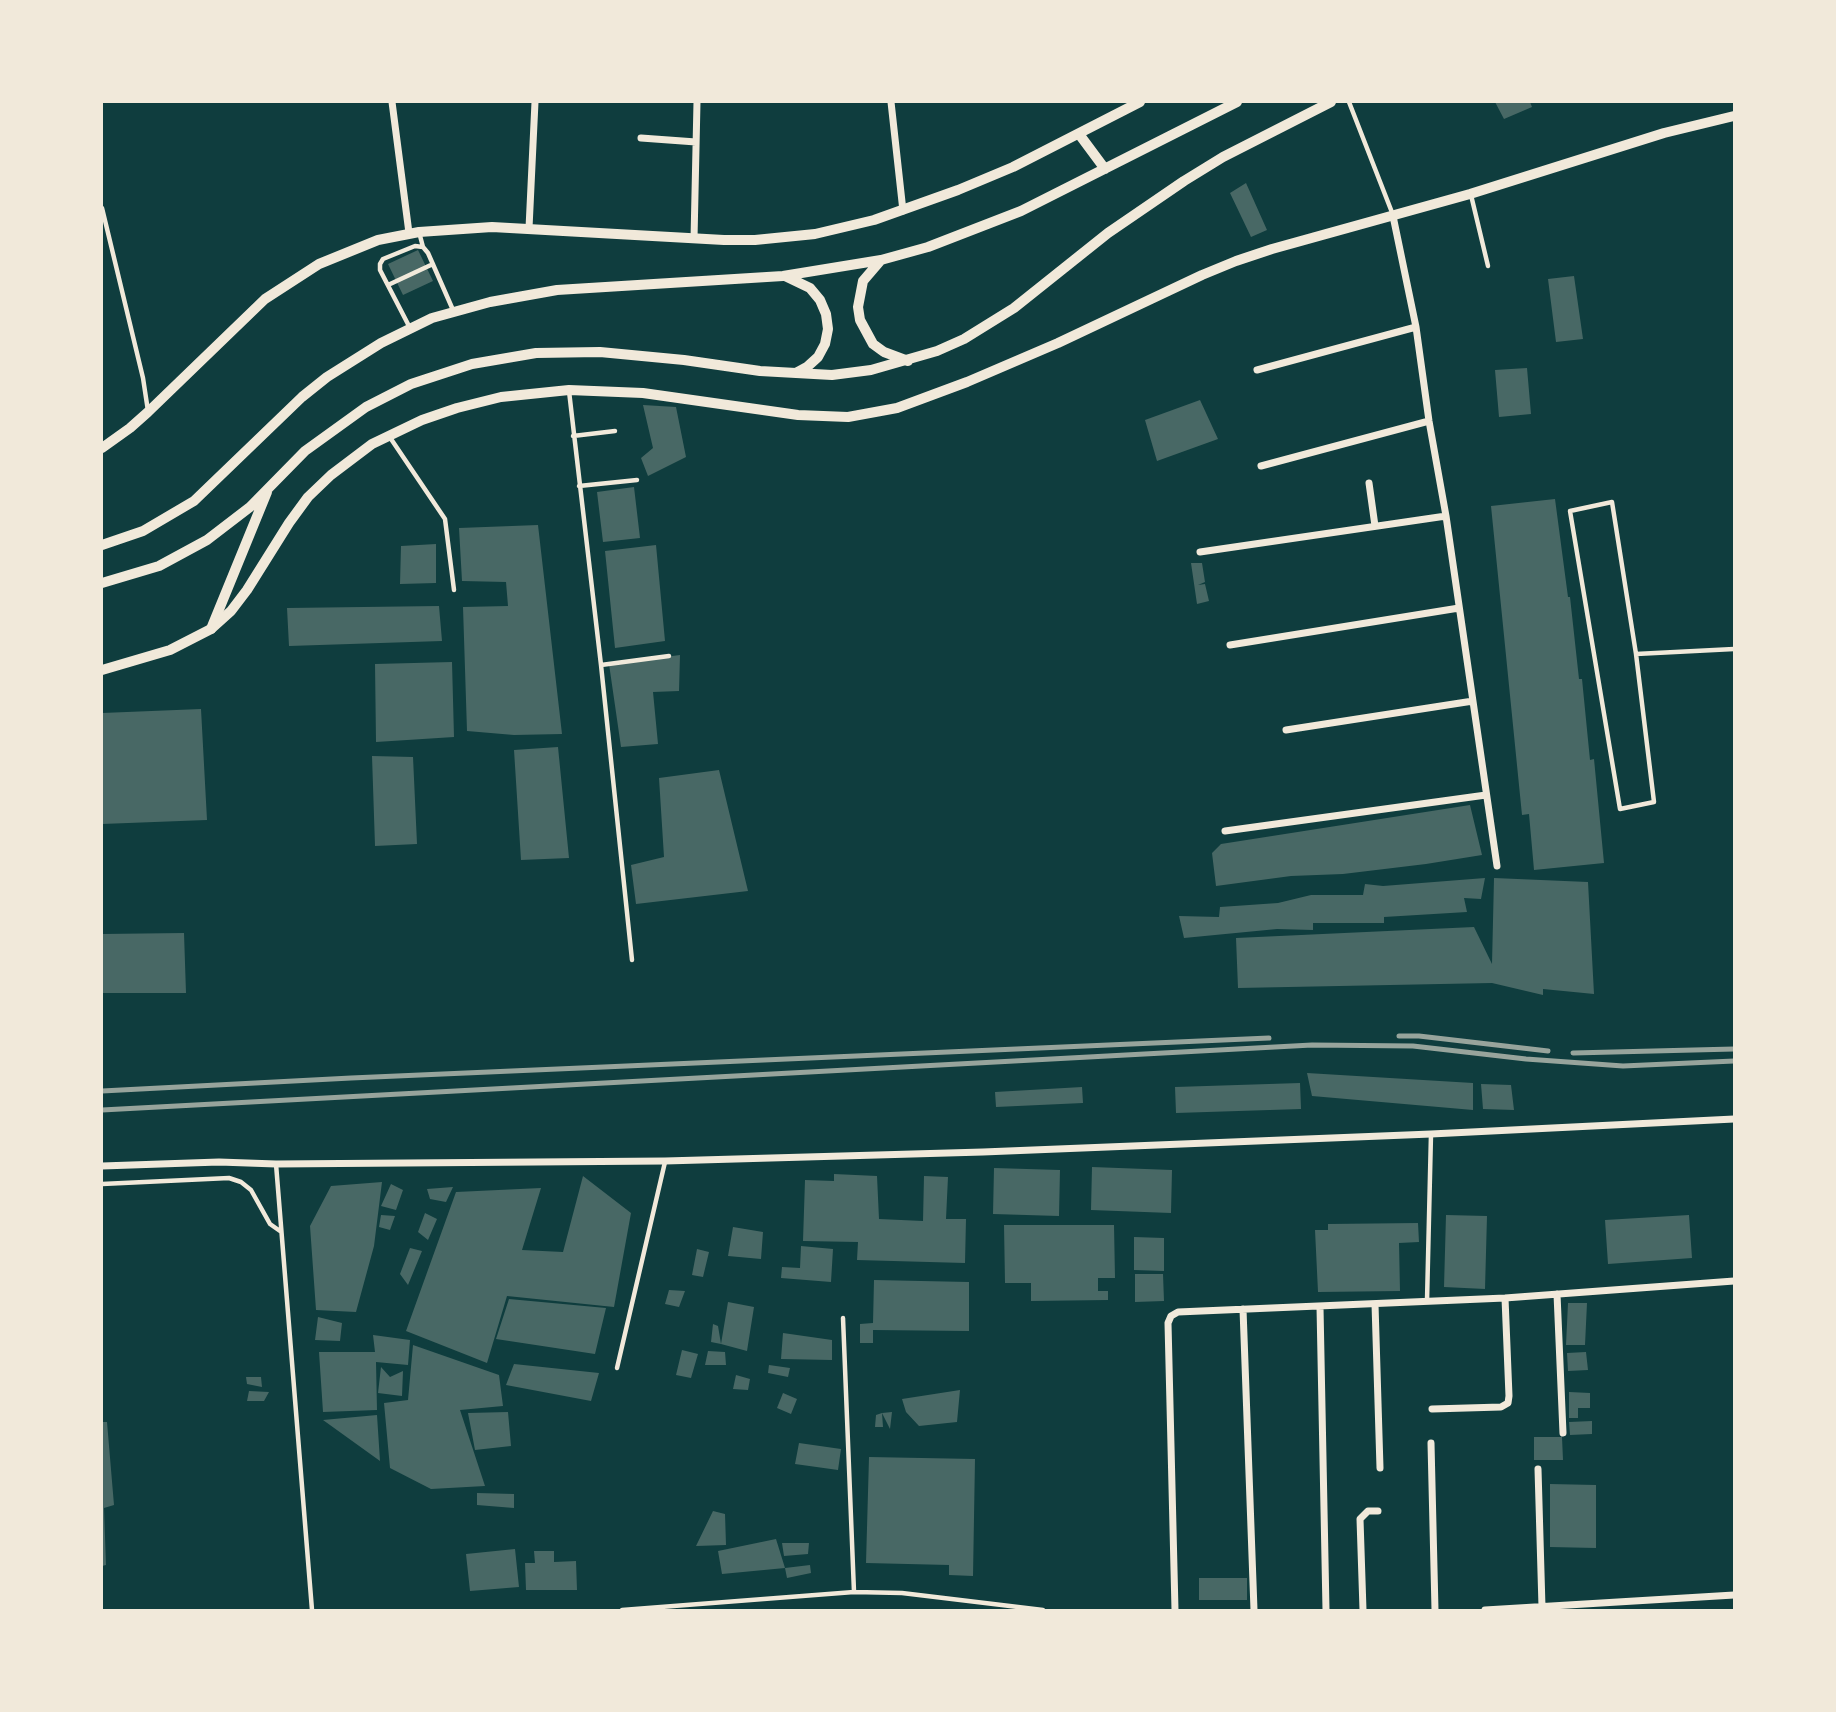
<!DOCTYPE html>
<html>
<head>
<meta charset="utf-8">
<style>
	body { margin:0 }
	#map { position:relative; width:1836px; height:1712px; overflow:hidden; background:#0f3d3e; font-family:"IBM Plex Sans",sans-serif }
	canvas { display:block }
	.frame { position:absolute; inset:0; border:103px solid #f1e9da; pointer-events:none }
</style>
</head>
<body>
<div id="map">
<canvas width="1836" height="1712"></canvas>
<div class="frame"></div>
</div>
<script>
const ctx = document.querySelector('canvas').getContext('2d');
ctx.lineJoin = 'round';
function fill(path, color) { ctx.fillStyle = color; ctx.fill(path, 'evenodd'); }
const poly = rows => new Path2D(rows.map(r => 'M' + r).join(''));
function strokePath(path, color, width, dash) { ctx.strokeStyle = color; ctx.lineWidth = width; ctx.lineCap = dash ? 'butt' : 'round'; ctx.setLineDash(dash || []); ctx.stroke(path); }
fill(poly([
	[1495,102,1530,102,1532,107,1504,119],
	[1246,183,1267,230,1251,237,1230,193],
	[418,250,433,281,403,295,388,264],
	[1574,276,1583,339,1556,342,1548,279],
	[1527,368,1531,414,1499,417,1495,370],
	[1200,400,1218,439,1157,461,1145,420],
	[643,405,676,407,686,457,648,476,641,458,653,448],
	[634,487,640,538,603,542,597,492],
	[1555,499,1568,597,1570,597,1579,679,1582,679,1590,760,1594,759,1604,863,1534,870,1529,814,1522,815,1491,506],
	[538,525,562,734,514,735,467,731,463,607,508,606,506,582,462,581,459,528],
	[436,544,436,583,400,584,401,546],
	[656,545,665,641,615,648,605,551],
	[1191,563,1202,563,1205,582,1198,585,1205,584,1209,601,1197,604],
	[439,606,442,641,289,646,287,608],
	[680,655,679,691,653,692,658,744,621,747,609,664],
	[452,662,454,737,376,742,375,664],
	[201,709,207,820,102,824,102,713],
	[558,747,569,858,521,860,514,750],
	[372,756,413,757,417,844,375,846],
	[719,770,748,891,636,904,631,865,664,857,659,778],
	[1470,805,1482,855,1426,864,1343,874,1291,876,1216,886,1212,853,1221,844],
	[1485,878,1481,899,1464,898,1467,912,1384,917,1384,923,1313,923,1313,930,1277,929,1184,938,1179,916,1219,917,1220,907,1278,903,1311,895,1363,895,1365,884,1383,886],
	[1494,878,1588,882,1594,994,1543,989,1543,995,1492,983,1238,988,1236,938,1474,927,1492,964],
	[184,933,186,993,102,993,102,934],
	[1307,1073,1473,1083,1473,1110,1312,1096],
	[1300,1083,1301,1109,1176,1113,1175,1087],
	[1481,1084,1511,1085,1514,1110,1483,1109],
	[1082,1087,1083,1103,996,1107,995,1092],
	[1092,1167,1172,1170,1171,1213,1091,1210],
	[994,1168,1060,1170,1059,1216,993,1214],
	[834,1174,877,1176,879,1219,923,1221,924,1176,948,1177,946,1219,966,1219,965,1263,857,1260,858,1242,803,1241,805,1180,834,1181],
	[583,1176,631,1213,614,1307,507,1296,487,1363,406,1331,456,1192,541,1188,522,1250,563,1252],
	[382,1182,374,1246,356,1312,316,1310,310,1226,331,1186],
	[391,1184,403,1190,396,1210,381,1206],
	[453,1187,446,1202,430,1199,427,1189],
	[425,1213,437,1219,428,1240,418,1232],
	[381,1215,395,1216,390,1230,379,1227],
	[1446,1215,1487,1216,1485,1289,1444,1287],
	[1689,1215,1692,1258,1608,1264,1605,1220],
	[1418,1223,1419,1242,1399,1243,1400,1291,1318,1292,1315,1230,1328,1230,1328,1224],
	[1004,1225,1114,1225,1115,1278,1098,1278,1098,1291,1108,1291,1108,1300,1031,1301,1031,1283,1005,1283],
	[733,1227,763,1232,761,1259,728,1256],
	[1134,1237,1164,1238,1164,1271,1134,1270],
	[801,1246,833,1249,831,1282,781,1278,782,1267,800,1268],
	[410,1248,422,1251,408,1285,400,1274],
	[697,1249,709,1252,703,1277,692,1275],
	[1135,1274,1163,1274,1164,1301,1135,1302],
	[874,1280,969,1282,969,1331,873,1330,873,1343,860,1343,860,1324,873,1323],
	[669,1290,685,1291,679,1307,665,1304],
	[509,1299,606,1308,595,1354,496,1339],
	[728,1302,754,1307,747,1351,721,1344],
	[1568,1303,1587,1303,1585,1345,1566,1345],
	[318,1317,342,1323,340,1341,315,1340],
	[713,1324,718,1326,721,1344,711,1342],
	[783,1333,832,1340,832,1360,781,1359],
	[373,1335,410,1340,408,1365,376,1362,377,1410,323,1412,319,1352,375,1352],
	[413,1345,499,1375,503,1406,460,1410,485,1486,431,1489,390,1468,384,1403,408,1400],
	[682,1350,698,1354,691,1378,676,1375],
	[708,1351,725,1352,726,1365,705,1365],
	[1586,1352,1588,1370,1568,1371,1567,1353],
	[514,1364,599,1373,591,1401,506,1385],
	[769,1365,790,1368,788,1377,768,1373],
	[381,1367,390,1377,403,1371,402,1396,378,1393],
	[736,1375,750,1379,748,1390,733,1389],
	[246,1377,261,1377,262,1387,247,1384],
	[960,1390,957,1422,919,1426,906,1412,902,1399],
	[249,1391,269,1392,264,1401,247,1401],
	[1569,1392,1590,1393,1590,1408,1578,1408,1578,1418,1569,1418],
	[783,1393,797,1399,791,1414,777,1408],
	[508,1412,511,1446,475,1450,468,1413],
	[892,1412,890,1429,882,1413,883,1427,875,1427,876,1415,882,1413],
	[377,1415,380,1461,323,1420],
	[1592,1421,1592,1434,1570,1435,1569,1422],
	[102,1422,107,1422,114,1505,104,1508,106,1565,102,1566],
	[1534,1437,1562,1437,1563,1460,1534,1460],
	[799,1443,841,1449,838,1470,795,1464],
	[869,1457,975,1459,973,1576,949,1575,949,1565,866,1563],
	[1550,1484,1596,1485,1596,1548,1550,1547],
	[477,1493,514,1494,514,1508,477,1505],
	[713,1511,725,1514,726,1545,696,1546],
	[776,1539,785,1568,810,1565,811,1573,787,1578,785,1568,722,1574,718,1551],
	[782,1543,809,1543,808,1554,784,1556],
	[515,1549,519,1587,470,1591,466,1554],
	[534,1551,554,1551,554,1562,576,1561,577,1590,526,1590,525,1563,535,1563],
	[1199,1578,1247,1578,1247,1600,1199,1600]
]), '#486865');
strokePath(poly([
	[1349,102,1393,215],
	[1471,195,1488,266],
	[102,208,143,378,148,411],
	[419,232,423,247],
	[388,285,433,264],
	[410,328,380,270,380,264,383,259,415,246,423,247,428,253,453,310],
	[569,391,601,665,632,960],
	[389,436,445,519,454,590],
	[573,436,615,431],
	[579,486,637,480],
	[1612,502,1636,654,1654,802,1620,809,1570,511,1612,502],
	[1636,654,1734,649],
	[601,665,669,656],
	[276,1164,312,1610],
	[102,1184,229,1178,241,1182,251,1190,270,1224,280,1231],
	[1427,1301,1431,1134],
	[843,1318,854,1592],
	[617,1368,665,1162],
	[622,1610,854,1592,902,1593,1043,1610]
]), '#f1e9da', 4.5);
strokePath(poly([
	[392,102,409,233],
	[891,102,903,211],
	[641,138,696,142],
	[1393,216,1416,327,1429,421,1446,516,1497,866],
	[529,228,535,102],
	[694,239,697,102],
	[1257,370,1416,327],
	[1261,466,1429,421],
	[1369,483,1375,526],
	[1200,552,1446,516],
	[1230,645,1459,608],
	[1286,730,1473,701],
	[1225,831,1486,795],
	[102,1166,219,1162,276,1164,665,1161,983,1152,1431,1134,1734,1119],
	[1557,1294,1563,1433],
	[1375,1304,1380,1468],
	[1320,1307,1326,1610],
	[1243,1309,1254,1610],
	[1432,1409,1501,1407,1508,1403,1509,1396,1505,1298],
	[1431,1443,1435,1610],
	[1538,1469,1542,1607],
	[1175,1610,1168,1323,1171,1316,1178,1312,1505,1298,1734,1281],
	[1363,1610,1360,1519,1368,1511,1378,1511],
	[1485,1610,1734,1595]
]), '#f1e9da', 7);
strokePath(poly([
	[102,448,130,428,148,412,265,299,319,264,378,240,419,232,492,227,724,240,755,240,815,234,874,220,958,190,1013,167,1140,102],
	[102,670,170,650,211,629,231,611,247,590,289,523,308,497,331,475,372,444,422,420,457,408,501,397,569,390,643,393,798,415,848,417,897,408,967,382,1058,343,1202,275,1236,261,1272,249,1470,194,1664,133,1734,116]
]), '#f1e9da', 10);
strokePath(poly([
	[1079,134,1105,169],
	[881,260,863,281,858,307,860,320,873,344,884,352,908,361],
	[785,276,810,288,820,300,826,314,828,329,825,344,818,357,807,367,796,373],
	[102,545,143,531,194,501,302,397,327,377,381,343,432,318,490,302,557,290,783,276,881,260,928,247,1021,211,1237,102],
	[102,583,159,566,207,540,250,507,305,451,366,407,411,384,472,364,536,353,600,352,684,360,760,371,832,375,871,370,937,351,964,339,1014,308,1108,233,1184,181,1223,157,1331,102],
	[211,629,267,492]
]), '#f1e9da', 10);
strokePath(poly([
	[1399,1036,1419,1036,1548,1051],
	[1573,1053,1734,1049],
	[102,1091,351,1078,1269,1038],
	[102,1110,1312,1045,1413,1046,1526,1059,1623,1066,1734,1061]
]), '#97a49c', 5);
</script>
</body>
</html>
